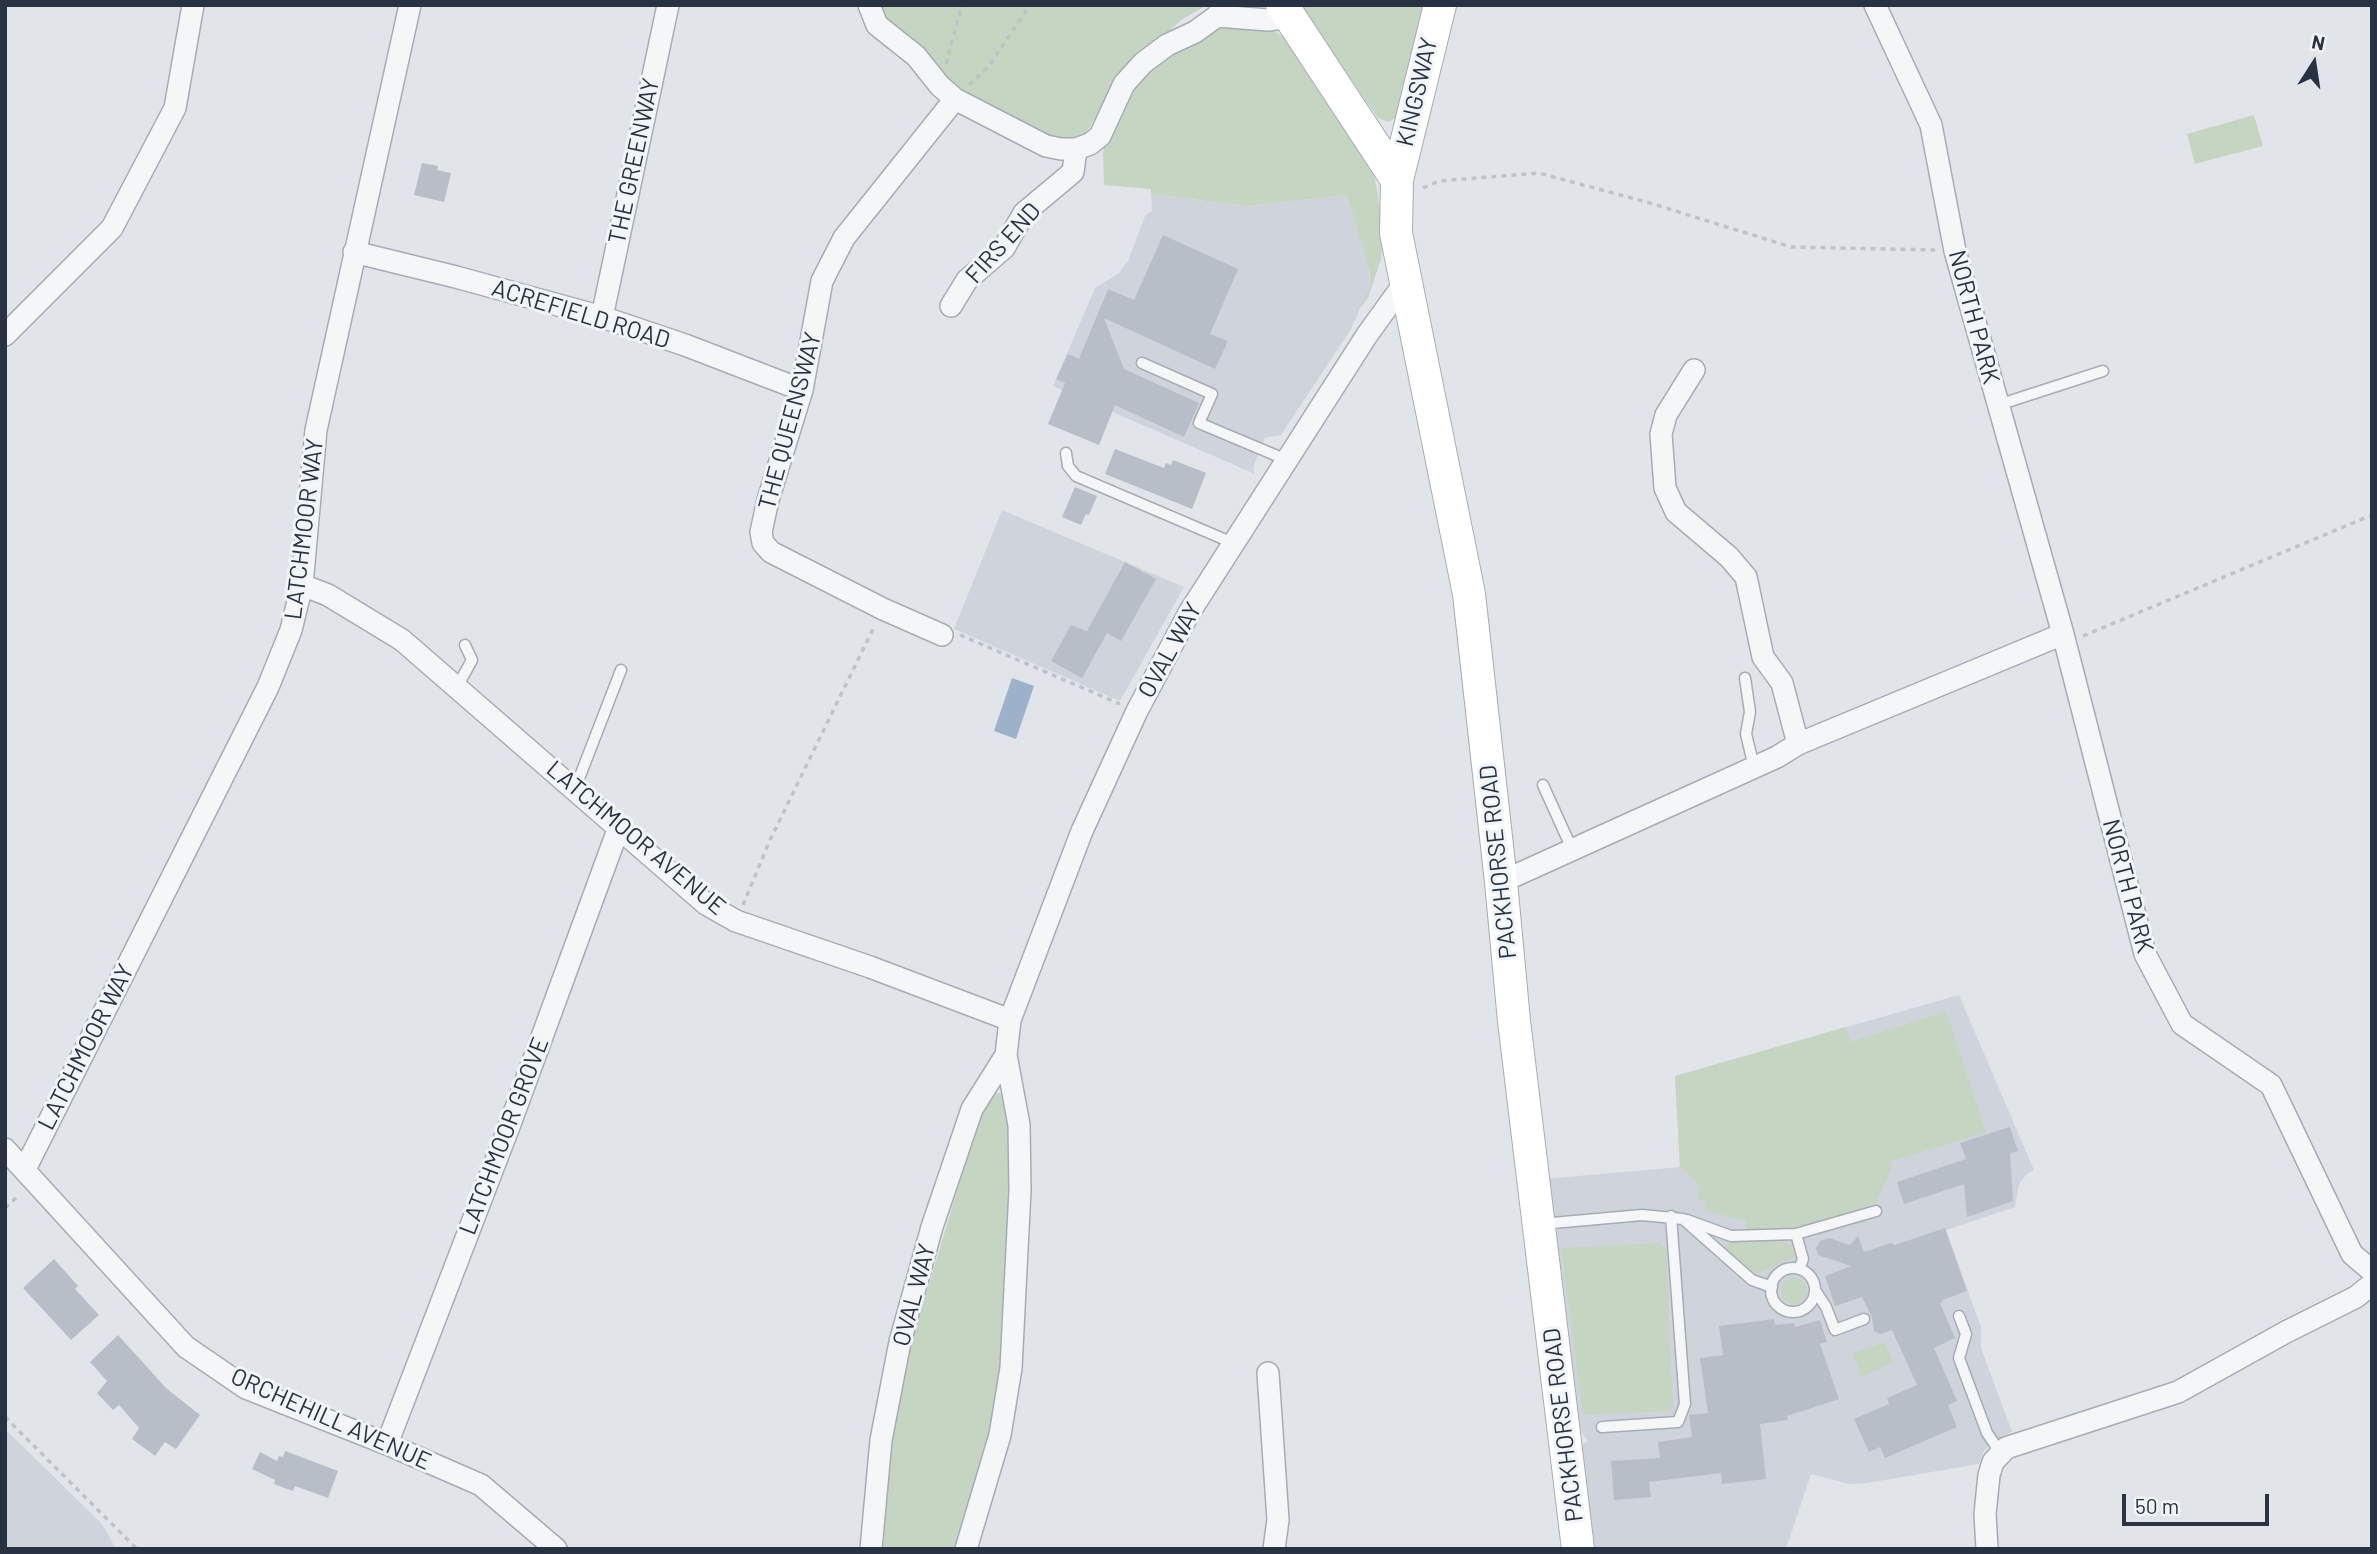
<!DOCTYPE html>
<html>
<head>
<meta charset="utf-8">
<style>
	body { margin:0 }
	#map { position:relative; width:2377px; height:1554px; overflow:hidden; background:#e1e5ea; font-family:Barlow,sans-serif }
	canvas { display:block }
	.frame { position:absolute; inset:0; border:7px solid #293243; pointer-events:none }
	.north { position:absolute; left:2279px; top:28px; width:70px; height:70px; -webkit-text-stroke:5px #f1f4f8; paint-order:stroke; rotate:12deg; font-size:19px; font-weight:700; line-height:28px; text-align:center; color:#293243 }
	.north::after { content:''; display:block; margin:auto; width:24px; height:32px; background:#293243; clip-path:polygon(50% 0,100% 100%,50% 72%,0 100%) }
	.scale { position:absolute; left:2122px; top:1494px; width:147px; height:32px; box-sizing:border-box; border:4px solid #293243; border-top:0; padding-left:9px; font-size:21px; line-height:24px; white-space:nowrap; color:#293243; -webkit-text-stroke:5px #f1f4f8; paint-order:stroke }
</style>
</head>
<body>
<div id="map">
<canvas width="2377" height="1554"></canvas>
<div class="frame"></div>
<div class="north">N</div>
<div class="scale">50 m</div>
</div>
<script>
const ctx = document.querySelector('canvas').getContext('2d');
ctx.lineJoin = 'round';
function fill(path, color) { ctx.fillStyle = color; ctx.fill(path, 'evenodd'); }
const poly = rows => new Path2D(rows.map(r => 'M' + r).join(''));
function strokePath(path, color, width, dash) { ctx.strokeStyle = color; ctx.lineWidth = width; ctx.lineCap = dash ? 'butt' : 'round'; ctx.setLineDash(dash || []); ctx.stroke(path); }
function write(font, color, halo, rows, align = 'center') {
  ctx.font = font + ' Barlow,sans-serif'; ctx.lineWidth = 6; ctx.setLineDash([]); ctx.textBaseline = 'middle'; ctx.strokeStyle = halo; ctx.fillStyle = color; for (const [text, x, y, turn = 0] of rows) {
    ctx.save(); ctx.translate(x, y); ctx.rotate((+turn || 0) * Math.PI / 180); ctx.textAlign = isNaN(turn) ? turn : align; if (halo) ctx.strokeText(text, 0, 0); ctx.fillText(text, 0, 0); ctx.restore();
  }
}
fill(poly([
	[1151,194,1247,206,1347,195,1369,267,1370,286,1351,329,1281,435,1265,438,1253,468,1255,474,1053,386,1095,288,1118,274,1128,261,1145,216,1152,211],
	[1002,510,1184,587,1120,701,954,629],
	[1959,995,2034,1170,2026,1175,2019,1184,2015,1207,1946,1230,1981,1327,1981,1348,2012,1432,1991,1443,1983,1453,1979,1464,1867,1483,1849,1484,1811,1474,1786,1549,1592,1549,1579,1447,1588,1441,1576,1425,1544,1179,1680,1167,1675,1076],
	[5,1429,102,1524,116,1549,5,1549]
]), '#cfd4dc');
fill(poly([
	[868,5,1207,5,1181,20,1120,78,1081,141,1051,142,952,86,899,27,872,14],
	[1299,5,1425,5,1397,117,1389,122,1378,118],
	[1225,26,1270,29,1290,40,1365,152,1375,179,1383,228,1381,259,1368,298,1360,308,1370,286,1370,272,1347,195,1247,206,1151,194,1151,189,1104,185,1103,153,1106,140,1118,111,1148,67,1214,29],
	[2254,115,2263,146,2195,164,2187,134],
	[1946,1011,1986,1132,1890,1162,1892,1167,1877,1201,1861,1209,1798,1228,1781,1231,1746,1231,1746,1221,1704,1210,1707,1202,1697,1199,1699,1185,1680,1167,1675,1076,1846,1027,1851,1042],
	[999,1093,1008,1100,1012,1182,1005,1329,998,1386,983,1460,958,1549,883,1549,891,1444,910,1348,978,1121,986,1102,993,1094],
	[1783,1241,1793,1246,1795,1257,1759,1273,1750,1272,1724,1250,1725,1245,1732,1242],
	[1660,1243,1666,1250,1673,1407,1670,1411,1583,1415,1561,1248],
	'1781 1291a13 13 0 1 1 26 0a13 13 0 1 1-26 0Z',
	[1885,1342,1893,1363,1861,1377,1853,1353]
]), '#c6d4c2');
fill(poly([
	[1012,678,1034,686,1016,739,994,731]
]), '#9cb2cb');
fill(poly([
	[422,163,438,166,437,170,451,173,444,202,414,195],
	[1163,235,1238,269,1210,334,1228,341,1215,369,1104,318,1124,369,1199,403,1184,437,1115,405,1099,445,1048,424,1065,383,1056,379,1068,354,1079,359,1108,289,1134,300],
	[1115,449,1164,468,1166,463,1171,465,1173,460,1206,473,1192,509,1105,474],
	[1075,487,1097,496,1089,515,1086,514,1081,525,1062,517],
	[1125,562,1156,579,1121,641,1107,633,1082,678,1051,661,1071,625,1087,631],
	[2010,1127,2018,1151,2010,1153,2013,1201,1967,1217,1964,1184,1904,1204,1897,1182,1966,1159,1960,1143],
	[1945,1228,1967,1291,1942,1300,1943,1302,1940,1303,1955,1338,1934,1348,1957,1401,1948,1405,1957,1427,1885,1458,1880,1447,1869,1452,1854,1419,1889,1404,1887,1398,1917,1385,1892,1330,1880,1334,1874,1331,1872,1317,1862,1297,1835,1306,1825,1276,1851,1266,1818,1255,1816,1248,1820,1241,1829,1238,1850,1245,1858,1236,1864,1252,1891,1243,1895,1245],
	[54,1259,78,1286,75,1289,99,1315,71,1340,23,1288],
	[1774,1319,1775,1325,1794,1323,1795,1327,1820,1320,1827,1342,1820,1344,1839,1399,1787,1416,1788,1420,1760,1424,1766,1479,1722,1484,1721,1473,1649,1482,1651,1497,1614,1500,1611,1461,1660,1458,1658,1442,1692,1437,1689,1415,1708,1413,1700,1358,1723,1355,1719,1326],
	[118,1335,166,1388,200,1415,176,1449,165,1442,155,1456,132,1439,139,1428,119,1405,113,1410,97,1393,107,1381,90,1362],
	[285,1451,338,1471,328,1498,295,1486,293,1491,274,1484,275,1480,252,1469,260,1452,277,1461,279,1456,283,1457]
]), '#b8bec8');
const lane = poly([
	[1142,363,1212,394,1199,423,1287,460],
	[1998,405,2103,371],
	[1066,453,1068,466,1076,476,1233,543],
	[1745,678,1750,712,1746,734,1754,767],
	[457,687,472,660,465,645],
	[1543,785,1572,849],
	[575,789,621,670],
	[1687,1220,1731,1236,1796,1234],
	[1541,1224,1642,1215,1683,1219,1752,1280,1772,1287],
	'1771 1290a22 22 0 1 1 44 0a22 22 0 1 1-44 0Z',
	[1799,1269,1803,1259,1796,1234,1876,1211],
	[1815,1290,1826,1307,1835,1330,1864,1319],
	[1959,1316,1966,1334,1959,1358,1987,1433,2000,1452],
	[1602,1427,1678,1422,1685,1404,1671,1216]
]);
const street = poly([
	[869,5,877,25,916,56,940,86,955,99,1046,146,1061,149,1076,149,1090,144,1100,136,1124,84,1143,63,1167,45,1195,32,1217,16,1225,5],
	[1875,5,1931,125,1955,251,2063,634,2145,954,2182,1024,2271,1085,2352,1254,2372,1271],
	[1217,16,1268,20,1290,17],
	[354,252,456,277,602,317,685,345,802,390],
	[951,306,967,280,1004,248,1024,213,1073,172,1076,149],
	[602,317,668,5],
	[5,335,112,228,175,108,193,5],
	[1694,370,1666,415,1661,434,1665,488,1676,512,1729,557,1746,577,1763,657,1782,683,1798,744],
	[302,585,328,595,402,640,706,904,736,921,870,967,1010,1020],
	[942,635,883,609,771,552,763,543,761,532,768,500,802,390,822,281,844,238,955,99],
	[1501,882,1777,757,1798,744,2063,634],
	[5,1149,186,1347,246,1388,387,1444,481,1485,556,1549],
	[25,1169,268,687,291,630,302,585,316,430,410,5],
	[1268,1373,1278,1520,1274,1549],
	[387,1444,510,1124,619,827],
	[871,1549,881,1440,900,1342,932,1227,972,1109,1006,1055],
	[966,1549,1000,1435,1011,1368,1020,1190,1019,1125,1006,1055,1010,1020,1082,831,1137,711,1189,613,1367,335,1406,281],
	[1987,1549,1985,1514,1989,1475,1993,1462,2006,1448,2178,1392,2286,1332,2356,1297,2372,1284]
]);
const secondary = poly([
	[1282,5,1397,180],
	[1440,5,1397,180,1396,233,1469,594,1501,882,1514,1021,1578,1549]
]);
strokePath(lane, '#a6acb5', 13);
strokePath(street, '#a6acb5', 24);
strokePath(secondary, '#a6acb5', 34);
strokePath(poly([
	[946,64,960,12,966,5],
	[969,85,989,66,1030,5],
	[1423,188,1439,181,1539,173,1650,203,1791,247,1935,250],
	[960,635,1120,704],
	[2083,636,2372,515],
	[743,905,770,840,874,627],
	[5,1208,19,1195],
	[5,1417,137,1549]
]), '#bfc3c9', 3.5, [5, 5]);
strokePath(lane, '#f4f6f8', 10);
strokePath(street, '#f4f6f8', 21);
strokePath(secondary, '#fff', 32);
write('24px', '#293243', '#f1f4f8', [
	["KINGSWAY",1417,92,-77],
	["THE GREENWAY",634,161,-78],
	["FIRS END",1003,243,-48],
	["ACREFIELD ROAD",581,314,17],
	["NORTH PARK",1974,317,75],
	["THE QUEENSWAY",790,421,-75],
	["LATCHMOOR WAY",304,529,-83],
	["OVAL WAY",1170,650,-61],
	["LATCHMOOR AVENUE",636,838,40],
	["PACKHORSE ROAD",1498,862,-96],
	["NORTH PARK",2128,886,75],
	["LATCHMOOR WAY",86,1047,-63],
	["LATCHMOOR GROVE",504,1136,-69],
	["OVAL WAY",914,1295,-75],
	["ORCHEHILL AVENUE",331,1419,24],
	["PACKHORSE ROAD",1563,1425,-97]
]);
</script>
</body>
</html>
